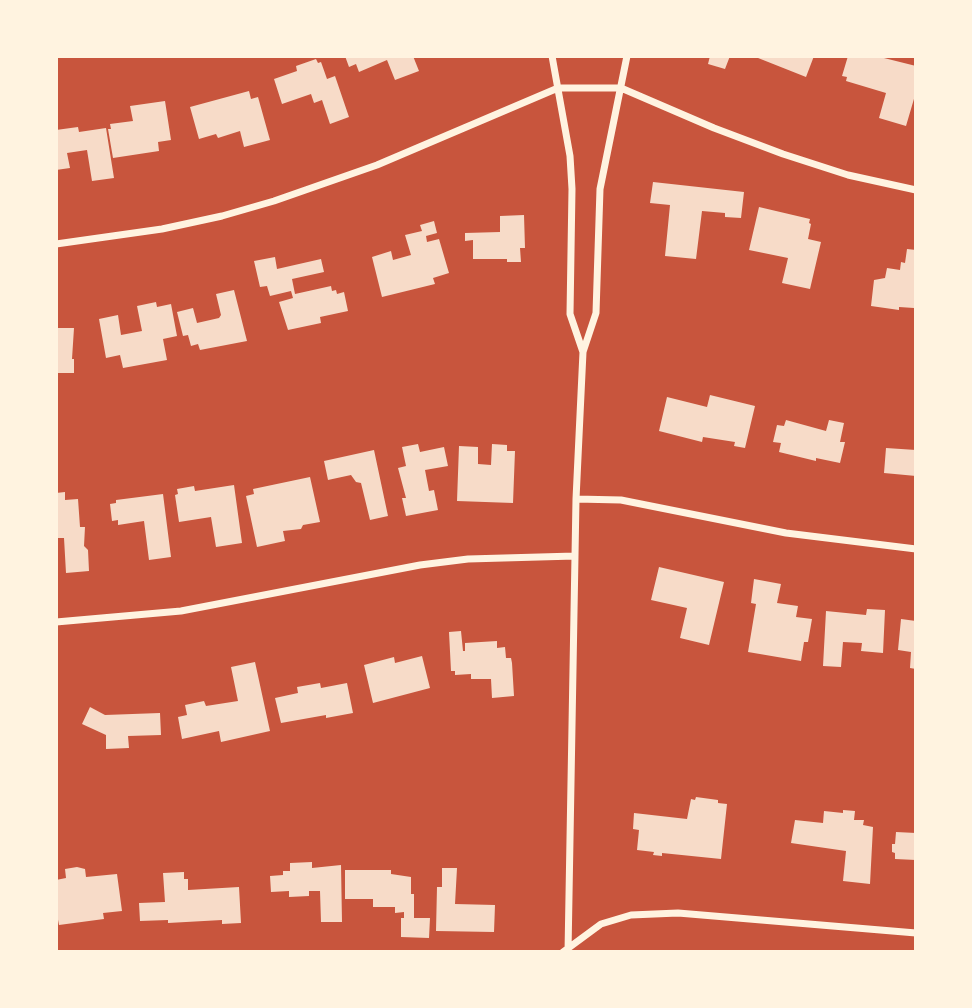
<!DOCTYPE html>
<html>
<head>
<meta charset="utf-8">
<style>
	body { margin:0 }
	#map { position:relative; width:972px; height:1008px; overflow:hidden; background:#c8553d; font-family:Karla,sans-serif }
	canvas { display:block }
	.frame { position:absolute; inset:0; border:58px solid #fff3e0; pointer-events:none }
</style>
</head>
<body>
<div id="map">
<canvas width="972" height="1008"></canvas>
<div class="frame"></div>
</div>
<script>
const ctx = document.querySelector('canvas').getContext('2d');
ctx.lineJoin = 'round';
function fill(path, color) { ctx.fillStyle = color; ctx.fill(path, 'evenodd'); }
const poly = rows => new Path2D(rows.map(r => 'M' + r).join(''));
function strokePath(path, color, width, dash) { ctx.strokeStyle = color; ctx.lineWidth = width; ctx.lineCap = dash ? 'butt' : 'round'; ctx.setLineDash(dash || []); ctx.stroke(path); }
fill(poly([
	[345,56,413,56,419,71,395,80,387,60,359,72,356,64,349,67],
	[710,56,730,56,725,69,708,64],
	[753,56,814,56,806,77],
	[848,56,876,56,916,66,916,92,906,126,879,118,886,93,846,81,847,77,842,76],
	[316,59,318,63,321,62,327,79,335,76,349,117,330,124,322,100,314,103,311,94,282,104,274,79,297,71,296,66],
	[249,91,251,99,258,97,270,140,244,147,240,131,218,138,216,134,199,139,190,107],
	[165,101,171,140,158,142,159,151,113,158,108,129,111,129,110,124,133,121,130,106],
	[78,127,79,132,106,128,114,178,92,181,87,150,67,153,70,168,56,170,56,130],
	[653,182,744,192,741,218,725,217,725,213,702,211,696,259,665,256,670,205,650,203],
	[759,207,810,219,809,223,811,224,808,239,821,242,810,289,782,283,788,258,749,250],
	[524,215,525,248,520,248,521,262,507,262,507,259,473,259,473,240,465,241,465,233,500,232,500,216],
	[434,221,437,233,426,236,427,242,439,239,449,273,433,278,435,284,382,297,372,257,391,251,393,260,411,255,405,235,422,231,420,225],
	[907,249,916,250,914,308,899,307,899,310,871,306,874,280,885,278,887,268,900,270,901,262,905,263],
	[275,257,277,269,321,259,324,272,292,279,295,294,331,286,332,291,336,290,337,294,344,292,348,311,320,317,321,323,288,330,279,302,293,298,291,291,270,296,267,286,260,287,254,261],
	[234,290,247,341,200,350,198,344,191,346,188,335,183,336,177,312,193,308,197,323,219,318,221,315,216,294],
	[156,302,157,307,171,304,177,336,163,339,167,360,123,368,120,355,106,358,99,319,118,315,121,335,142,331,137,306],
	[56,328,74,328,72,359,74,359,74,373,56,373],
	[710,395,755,406,745,448,734,446,735,442,703,437,702,442,659,431,667,397,707,407],
	[786,420,826,431,829,420,844,423,840,442,845,442,840,463,816,458,816,461,779,452,781,443,773,442,777,425,784,426],
	[418,444,420,452,444,447,448,466,425,470,429,491,434,490,438,510,406,516,402,498,406,498,398,468,406,466,402,447],
	[492,444,507,445,507,451,515,451,513,503,457,501,459,446,478,447,478,464,491,465],
	[886,448,916,450,916,476,884,473],
	[374,450,388,516,370,520,361,483,356,482,351,475,328,480,324,461],
	[310,477,320,522,303,525,301,529,283,531,285,541,257,547,246,496,254,494,253,489],
	[234,485,242,543,216,547,211,517,179,522,175,495,178,494,177,489,194,486,195,491],
	[65,492,65,500,78,499,80,527,85,527,84,546,88,550,89,571,66,573,64,538,56,538,56,493],
	[163,494,171,557,149,560,144,521,118,525,118,520,112,521,110,504,116,503,116,500],
	[659,567,724,582,709,645,680,638,687,608,651,600],
	[754,579,781,584,777,603,798,606,796,617,812,619,808,642,804,642,801,661,748,652,756,604,751,603],
	[867,609,885,610,883,653,861,651,862,643,843,642,841,667,823,666,826,611,866,615],
	[901,619,916,621,916,669,910,668,911,652,898,650],
	[461,631,463,651,465,651,465,643,497,641,497,648,505,647,506,658,511,658,512,663,514,696,492,698,491,679,471,679,471,674,455,675,455,671,451,671,449,632],
	[422,656,430,688,373,703,364,665,394,657,395,663],
	[255,662,270,731,221,742,219,731,182,739,178,717,187,715,185,705,204,701,206,706,238,701,231,667],
	[320,683,321,688,347,683,353,713,326,718,326,715,281,723,275,698,298,693,297,687],
	[90,707,105,715,160,713,161,735,128,736,129,748,106,749,106,735,82,724],
	[696,797,718,800,718,803,727,804,721,859,662,853,662,856,653,855,654,852,637,850,639,830,633,829,634,813,687,819,691,799,695,800],
	[843,810,855,811,854,820,864,820,863,825,873,827,870,884,843,881,846,851,791,843,795,820,823,823,824,811,843,813],
	[896,832,916,833,916,860,895,859,895,853,892,852,892,844,895,844],
	[312,862,312,868,341,865,342,922,321,922,320,891,309,891,309,896,289,897,289,891,271,892,270,876,283,875,283,871,290,871,290,863],
	[77,867,85,869,86,877,117,874,122,911,103,913,104,919,59,925,56,909,56,880,66,878,65,869],
	[442,868,457,868,455,904,495,905,494,932,436,931,437,887,442,887],
	[345,870,391,870,391,874,411,877,411,894,414,894,414,918,430,918,429,938,401,937,401,918,404,918,404,912,395,913,395,907,373,907,373,899,345,899],
	[184,872,184,879,188,879,188,890,239,887,241,923,222,924,222,920,168,923,168,920,140,921,139,903,165,902,163,873]
]), '#f7dbc8');
strokePath(poly([
	[552,56,570,156,572,189,570,314,583,352],
	[56,244,162,229,222,216,274,201,377,165,558,88,621,88,714,128,783,154,848,175,916,190],
	[576,499,621,500,786,533,916,549],
	[56,622,181,611,420,565,468,559,575,556],
	[563,952,601,924,631,915,678,913,916,933],
	[568,952,576,499,583,352,596,313,600,189,627,56]
]), '#fff3e0', 7);
</script>
</body>
</html>
